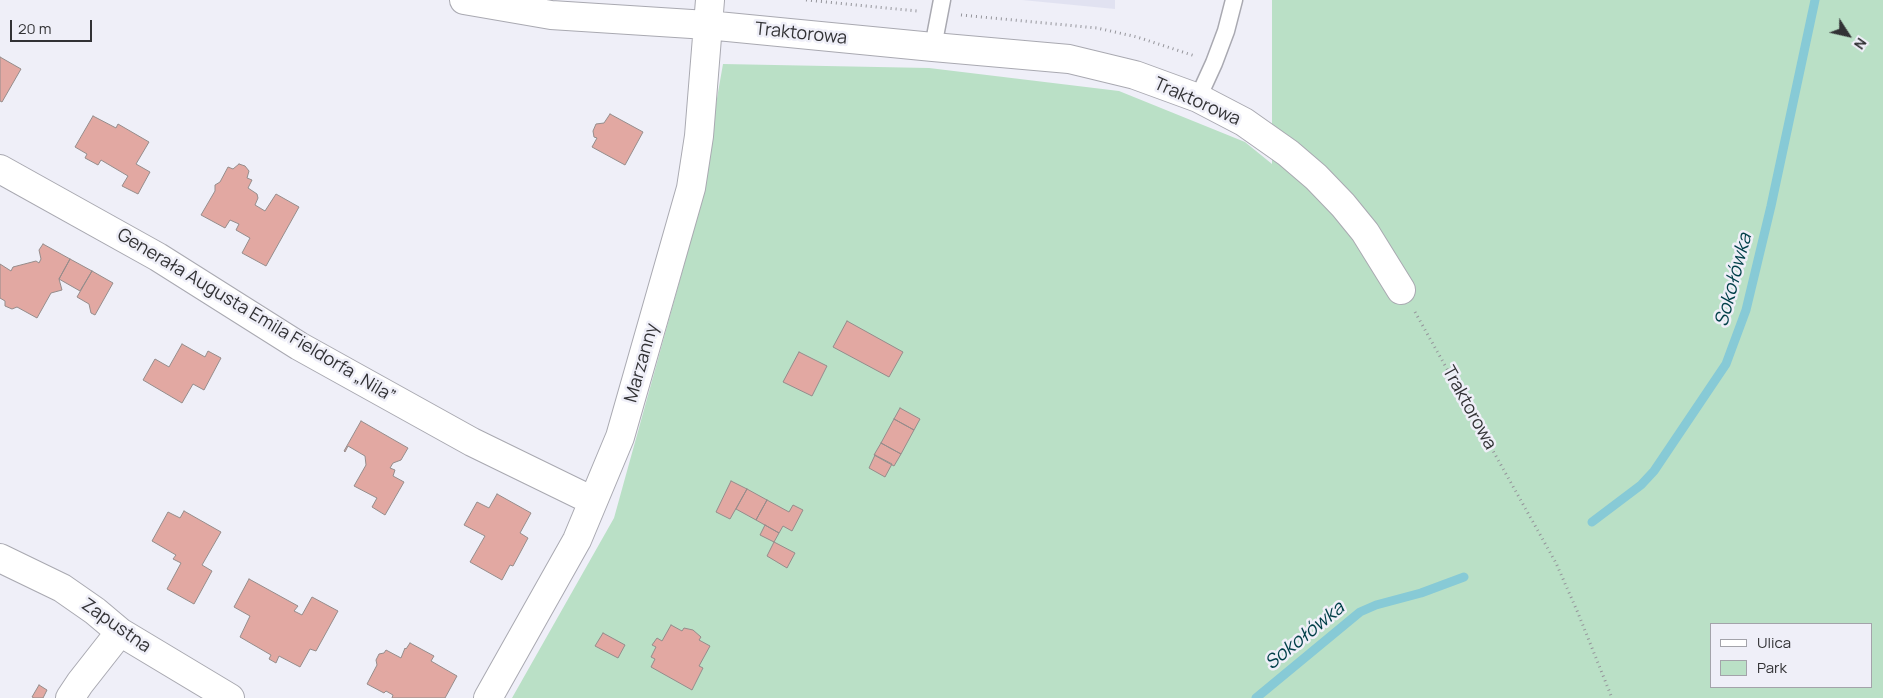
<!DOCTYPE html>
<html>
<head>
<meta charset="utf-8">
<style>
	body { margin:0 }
	#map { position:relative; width:1883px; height:698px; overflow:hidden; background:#efeff8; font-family:Manrope,sans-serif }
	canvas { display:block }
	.legend { position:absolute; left:1710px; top:623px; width:162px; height:65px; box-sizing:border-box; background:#efeff8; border:1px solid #a3a3aa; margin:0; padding:6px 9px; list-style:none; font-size:15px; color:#323235 }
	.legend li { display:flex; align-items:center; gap:10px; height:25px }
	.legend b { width:25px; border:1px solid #a3a3aa }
	.north { position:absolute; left:1823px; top:10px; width:50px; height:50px; -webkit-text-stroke:4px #efeff8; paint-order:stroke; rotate:125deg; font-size:14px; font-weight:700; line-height:20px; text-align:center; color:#323235 }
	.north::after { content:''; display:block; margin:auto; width:18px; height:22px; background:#323235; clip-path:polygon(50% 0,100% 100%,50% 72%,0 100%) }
	.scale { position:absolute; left:10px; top:20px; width:82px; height:22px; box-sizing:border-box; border:2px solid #323235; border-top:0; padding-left:6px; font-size:15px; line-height:18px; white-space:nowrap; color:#323235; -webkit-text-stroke:4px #efeff8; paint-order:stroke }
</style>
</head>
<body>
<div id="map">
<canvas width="1883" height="698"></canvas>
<ul class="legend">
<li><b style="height:6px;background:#fff"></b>Ulica</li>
<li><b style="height:14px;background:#bae0c6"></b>Park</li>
</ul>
<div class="north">N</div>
<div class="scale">20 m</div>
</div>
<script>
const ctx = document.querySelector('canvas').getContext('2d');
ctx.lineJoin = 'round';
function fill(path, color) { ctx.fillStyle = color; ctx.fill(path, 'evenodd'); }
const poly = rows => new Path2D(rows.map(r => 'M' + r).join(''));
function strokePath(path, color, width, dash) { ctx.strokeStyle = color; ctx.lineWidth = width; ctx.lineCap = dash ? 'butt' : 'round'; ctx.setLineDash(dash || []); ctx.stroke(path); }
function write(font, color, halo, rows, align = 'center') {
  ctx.font = font + ' Manrope,sans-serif'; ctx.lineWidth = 5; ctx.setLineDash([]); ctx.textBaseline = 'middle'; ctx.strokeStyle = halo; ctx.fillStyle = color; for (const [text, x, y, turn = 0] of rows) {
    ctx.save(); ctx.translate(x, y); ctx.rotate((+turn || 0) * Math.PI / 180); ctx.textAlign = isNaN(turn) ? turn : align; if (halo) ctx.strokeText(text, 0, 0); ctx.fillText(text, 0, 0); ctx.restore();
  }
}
fill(poly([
	[1022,0,1115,0,1115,9]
]), '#e1e2f1');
fill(poly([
	[1272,0,1883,0,1883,698,512,698,614,518,694,229,723,64,929,68,1119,91,1245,142,1272,164],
	[1712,624,1872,624,1872,687,1712,687]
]), '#bae0c6');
strokePath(poly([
	[1592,522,1641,485,1654,471,1726,364,1746,310,1771,206,1815,0],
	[1256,698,1360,612,1376,605,1421,593,1464,577]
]), '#87cad6', 9);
const building = poly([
	[0,57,21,69,2,102,0,101,0,57],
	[610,114,643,132,625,165,592,147,597,138,594,137,593,131,596,124,604,123,610,114],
	[93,116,116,128,118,124,149,142,136,164,150,172,138,194,122,186,128,176,101,160,98,165,85,158,87,154,75,147,93,116],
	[239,164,245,166,249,171,247,178,252,180,248,188,257,194,258,198,255,205,265,211,276,194,299,207,266,266,242,253,250,238,236,230,239,224,230,220,225,228,201,215,215,191,215,185,220,182,228,167,233,169,239,164],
	[43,244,70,259,59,279,62,290,51,293,37,318,17,307,12,309,5,306,5,301,0,298,0,264,11,271,13,267,36,261,39,263,41,259,39,250,43,244],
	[70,259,92,271,80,291,59,279,70,259],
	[92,271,113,283,95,315,91,313,89,304,77,297,92,271],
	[847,321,903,352,889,377,833,347,847,321],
	[182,344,205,357,208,351,221,358,204,390,193,384,182,403,143,380,155,359,169,367,182,344],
	[799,352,827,366,812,396,783,382,799,352],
	[900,408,920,419,914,430,894,419,900,408],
	[894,419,914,430,901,454,881,443,894,419],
	[361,421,408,448,401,460,393,463,390,468,395,470,393,476,404,482,385,515,372,507,377,498,354,486,366,465,365,456,348,446,345,452,344,451,361,421],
	[881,443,901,454,894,466,874,455,881,443],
	[875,455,892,464,885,477,869,468,875,455],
	[731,481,747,489,730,519,716,512,731,481],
	[747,489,767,500,756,520,736,509,747,489],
	[497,494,531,513,520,533,528,538,513,566,510,565,502,580,470,562,485,536,464,525,477,502,489,508,497,494],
	[767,500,789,512,793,505,803,510,792,531,783,526,779,533,756,520,767,500],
	[184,511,221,532,202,565,212,571,194,604,167,589,181,563,173,559,176,555,152,541,168,512,180,518,184,511],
	[765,525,779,533,774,542,760,535,765,525],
	[774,542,795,553,787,568,767,556,774,542],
	[249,579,298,606,294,611,302,615,312,597,338,611,316,651,310,649,300,667,279,656,276,663,269,659,271,655,240,637,250,616,234,607,249,579],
	[671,625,682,631,684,628,693,630,701,637,699,640,710,646,699,666,703,668,692,690,651,667,655,659,651,657,656,647,652,645,657,638,662,641,671,625],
	[603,633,625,645,618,658,595,646,603,633],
	[410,643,434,656,431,661,457,676,445,698,392,698,393,695,386,691,384,693,367,684,377,665,376,660,379,654,384,653,386,650,401,658,405,648,406,649,410,643],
	[39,685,47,690,43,698,34,698,32,697,39,685]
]);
fill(building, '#e2a8a2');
strokePath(building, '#958c8b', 1);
const service = poly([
	[933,47,942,0],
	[1198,98,1214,63,1226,31,1234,0]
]);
const minor = poly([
	[464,0,551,15,707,25,933,47,1069,59,1135,75,1198,98,1244,122,1288,153,1316,177,1343,205,1365,232,1401,290],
	[0,169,158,257,299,346,472,442,593,501],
	[0,558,62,588,95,611,120,632,230,698],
	[70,698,80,683,120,632],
	[488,698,577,540,620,437,691,188,699,136,710,0]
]);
strokePath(service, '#a9a9b1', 19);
strokePath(minor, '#a9a9b1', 30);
strokePath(poly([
	[806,0,917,11],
	[961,15,1097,28,1137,37,1195,56],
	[1415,312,1556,563,1578,613,1612,698]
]), '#95959b', 3, [1, 4]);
strokePath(service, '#fff', 16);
strokePath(minor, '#fff', 28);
write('18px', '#323235', '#efeff8', [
	["Traktorowa",801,34,6],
	["Traktorowa",1197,102,24],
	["Generała Augusta Emila Fieldorfa „Nila”",256,316,31],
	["Marzanny",642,363,-74],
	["Traktorowa",1469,408,61],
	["Zapustna",116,626,35]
]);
write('italic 19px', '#003f48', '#efeff8', [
	["Sokołówka",1734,280,-75],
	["Sokołówka",1305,636,-39]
]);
</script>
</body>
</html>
